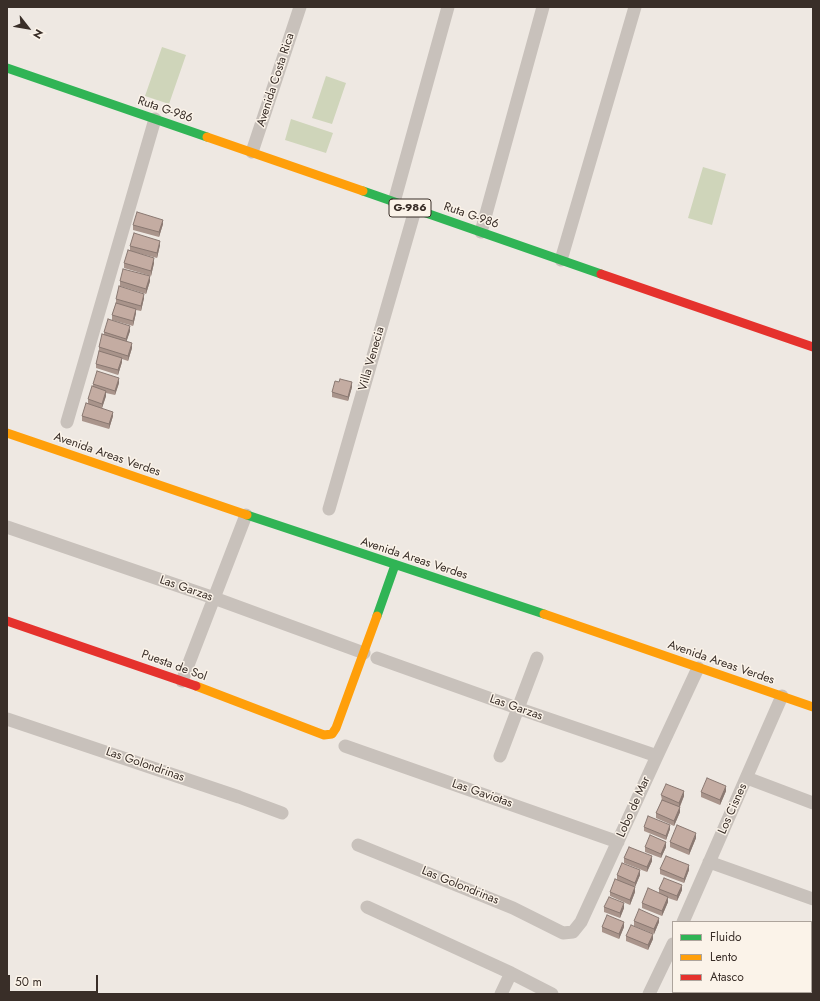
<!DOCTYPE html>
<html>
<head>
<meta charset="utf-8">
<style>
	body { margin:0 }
	#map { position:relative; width:820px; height:1001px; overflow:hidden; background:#eee8e2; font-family:Jost,sans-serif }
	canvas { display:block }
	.frame { position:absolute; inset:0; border:8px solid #392e28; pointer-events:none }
	.legend { position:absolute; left:672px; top:921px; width:140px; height:72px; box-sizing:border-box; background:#fbf3e9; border:1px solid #ada49c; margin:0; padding:5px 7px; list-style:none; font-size:12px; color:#392e28 }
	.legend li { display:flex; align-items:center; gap:8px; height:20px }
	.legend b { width:20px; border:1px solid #ada49c }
	.north { position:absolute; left:8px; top:8px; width:40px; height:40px; -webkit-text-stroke:3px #fbf3e9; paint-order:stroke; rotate:121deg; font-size:11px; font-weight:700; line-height:16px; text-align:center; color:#392e28 }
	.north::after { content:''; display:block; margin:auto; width:14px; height:18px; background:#392e28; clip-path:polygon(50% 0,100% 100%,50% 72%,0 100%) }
	.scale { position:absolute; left:8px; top:975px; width:90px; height:18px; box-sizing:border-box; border:2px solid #392e28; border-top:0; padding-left:5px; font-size:12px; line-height:14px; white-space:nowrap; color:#392e28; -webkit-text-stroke:3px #fbf3e9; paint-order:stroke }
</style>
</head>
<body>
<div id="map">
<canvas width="820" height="1001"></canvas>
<div class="frame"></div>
<ul class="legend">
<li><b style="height:5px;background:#30b455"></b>Fluido</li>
<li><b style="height:5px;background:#ff9f0a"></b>Lento</li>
<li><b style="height:5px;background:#e5322d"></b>Atasco</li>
</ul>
<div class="north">N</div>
<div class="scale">50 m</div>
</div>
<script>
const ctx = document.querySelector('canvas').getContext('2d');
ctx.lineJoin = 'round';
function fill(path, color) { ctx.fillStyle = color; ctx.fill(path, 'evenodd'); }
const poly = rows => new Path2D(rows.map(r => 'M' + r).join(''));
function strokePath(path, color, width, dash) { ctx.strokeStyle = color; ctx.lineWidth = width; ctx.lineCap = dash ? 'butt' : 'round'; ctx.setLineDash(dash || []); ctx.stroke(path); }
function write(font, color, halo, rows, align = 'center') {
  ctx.font = font + ' Jost,sans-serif'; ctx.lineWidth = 3; ctx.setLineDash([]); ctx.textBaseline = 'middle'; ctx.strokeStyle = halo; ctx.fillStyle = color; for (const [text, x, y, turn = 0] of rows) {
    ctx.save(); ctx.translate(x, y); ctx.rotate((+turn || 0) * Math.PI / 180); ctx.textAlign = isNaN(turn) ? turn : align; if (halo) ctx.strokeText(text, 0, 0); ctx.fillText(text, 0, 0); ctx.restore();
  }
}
fill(poly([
	[162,47,186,55,169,104,145,96],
	[326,76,346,83,332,124,312,118],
	[291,119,333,133,326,153,285,140],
	[703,167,726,174,712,225,688,218]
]), '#cfd5ba');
strokePath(poly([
	[252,152,300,7],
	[394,202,448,7],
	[481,232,543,7],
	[561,260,635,7],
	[67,422,155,119],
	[329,509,415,210],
	[7,527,214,598,364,653],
	[377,658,517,708,657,756],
	[182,681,246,515],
	[7,719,239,797,282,813],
	[345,746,618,842],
	[500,756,537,658],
	[747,778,813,803],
	[358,845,513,908,563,933,573,932,581,922,657,756,698,668],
	[709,862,813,899],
	[367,907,511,973,552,994],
	[683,922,782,696],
	[811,992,813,992],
	[501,994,511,973],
	[649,994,673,944],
	[750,994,751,992]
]), '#c8c1bb', 13);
strokePath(poly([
	[7,68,207,137],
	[363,191,601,274],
	[247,515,544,614],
	[377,616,395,565]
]), '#30b455', 9);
strokePath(poly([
	[207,137,363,191],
	[7,433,247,515],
	[544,614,813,707],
	[196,686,324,735,332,734,336,728,377,616]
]), '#ff9f0a', 9);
strokePath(poly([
	[601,274,813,347],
	[7,621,196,686]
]), '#e5322d', 9);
fill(poly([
	[163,224,159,237,133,230,133,225],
	[160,245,157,258,130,251,130,246],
	[124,263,154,263,151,276,124,268],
	[120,281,150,281,146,294,120,286],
	[144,298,141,311,136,310,136,313,133,326,112,320,112,315,116,303,116,299],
	[130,331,126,342,132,348,128,361,122,359,122,362,118,375,96,368,96,364,99,352,99,347,104,335,104,332],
	[119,383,115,395,106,393,106,396,102,408,113,416,109,429,82,421,82,416,88,404,88,399,93,387,93,384],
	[352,387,348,401,332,397,332,392],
	[726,791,720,805,701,797,701,792],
	[661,795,684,796,680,807,680,812,674,826,656,818,656,813,662,800],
	[644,827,670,829,666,840,644,831],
	[696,838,689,855,670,847,670,842],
	[645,847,666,847,661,858,645,852],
	[624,858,652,861,647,872,624,863],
	[660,869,689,870,684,883,660,874],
	[617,875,640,875,635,887,635,892,630,905,610,896,610,892,617,879],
	[659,889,682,890,677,901,668,898,668,902,662,916,642,908,642,903,659,893],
	[604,907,624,908,620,918,604,912],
	[634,921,659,922,654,934,634,926],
	[602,927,624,927,619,939,602,932],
	[626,936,653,939,648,950,626,941]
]), '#a9948b');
fill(poly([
	[163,220,163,224,159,237,159,232],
	[160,241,160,245,157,258,157,253],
	[154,258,154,263,151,276,151,271],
	[150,276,150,281,146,294,146,289],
	[144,294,144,298,141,311,141,306],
	[136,309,136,313,133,326,133,321],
	[130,326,130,331,126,343,126,339],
	[132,343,132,348,128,361,128,356],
	[122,358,122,362,118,375,118,370],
	[119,378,119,383,115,395,115,391],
	[352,382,352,387,348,401,348,397],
	[106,391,106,396,102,408,102,404],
	[113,412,113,416,109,429,109,424],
	[726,786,726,791,720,805,720,800],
	[684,791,684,796,679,808,679,803],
	[680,807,680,812,674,826,674,821],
	[670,825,670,829,666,840,666,836],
	[696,833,696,838,689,855,689,850],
	[666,842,666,847,661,858,661,854],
	[652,856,652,861,647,872,647,867],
	[689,865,689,870,684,883,684,879],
	[640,870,640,875,635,887,635,883],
	[682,885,682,890,677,901,677,896],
	[635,887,635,892,630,905,630,900],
	[668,897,668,902,662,916,662,911],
	[624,903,624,908,620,918,620,913],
	[659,918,659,922,654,934,654,929],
	[624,922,624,927,619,939,619,934],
	[653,934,653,939,648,950,648,945]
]), '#897871');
const building = poly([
	[137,212,163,220,159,232,133,225,137,212],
	[134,233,160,241,157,253,130,246,134,233],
	[128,250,154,258,151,271,124,263,128,250],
	[123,269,150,276,146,289,120,281,123,269],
	[119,286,144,294,141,306,116,299,119,286],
	[116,303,136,309,133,321,112,315,116,303],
	[108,319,130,326,126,339,104,332,108,319],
	[102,334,132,343,128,356,99,347,102,334],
	[99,351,122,358,118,370,96,364,99,351],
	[97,371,119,378,115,391,93,384,97,371],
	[340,379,352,382,348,397,332,392,335,381,339,382,340,379],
	[92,386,106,391,102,404,88,399,92,386],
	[86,403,113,412,109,424,82,416,86,403],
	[707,778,726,786,720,800,701,792,707,778],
	[666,784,684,791,679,803,661,795,666,784],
	[662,800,680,807,674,821,656,813,662,800],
	[648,816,670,825,666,836,644,827,648,816],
	[677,825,696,833,689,850,670,842,677,825],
	[650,835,666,842,661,854,645,847,650,835],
	[629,847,652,856,647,867,624,858,629,847],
	[666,856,689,865,684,879,660,869,666,856],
	[622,863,640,870,635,883,617,875,622,863],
	[664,878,682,885,677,896,659,889,664,878],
	[615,879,635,887,630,900,610,892,615,879],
	[648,888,668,897,662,911,642,903,648,888],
	[609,897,624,903,620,913,604,907,609,897],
	[639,909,659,918,654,929,634,921,639,909],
	[607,915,624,922,619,934,602,927,607,915],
	[631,925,653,934,648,945,626,936,631,925]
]);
fill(building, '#c4aca2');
strokePath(building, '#897871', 1);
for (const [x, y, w] of [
	[410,208,42]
]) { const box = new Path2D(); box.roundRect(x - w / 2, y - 9, w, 18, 3); ctx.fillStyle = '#fbf3e9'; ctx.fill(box); strokePath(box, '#392e28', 1); }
write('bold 11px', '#392e28', null, [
	["G-986",410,208]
]);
write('12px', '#392e28', '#fbf3e9', [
	["Avenida Costa Rica",276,80,-72],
	["Ruta G-986",165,110,19],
	["Ruta G-986",471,216,19],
	["Villa Venecia",372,359,-74],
	["Avenida Areas Verdes",107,455,19],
	["Avenida Areas Verdes",414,559,18],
	["Las Garzas",186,589,19],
	["Avenida Areas Verdes",721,663,19],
	["Puesta de Sol",174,666,20],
	["Las Garzas",516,708,19],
	["Las Golondrinas",145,765,19],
	["Las Gaviotas",482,794,19],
	["Lobo de Mar",634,807,-66],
	["Los Cisnes",733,809,-66],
	["Las Golondrinas",460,886,22]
]);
</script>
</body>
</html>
